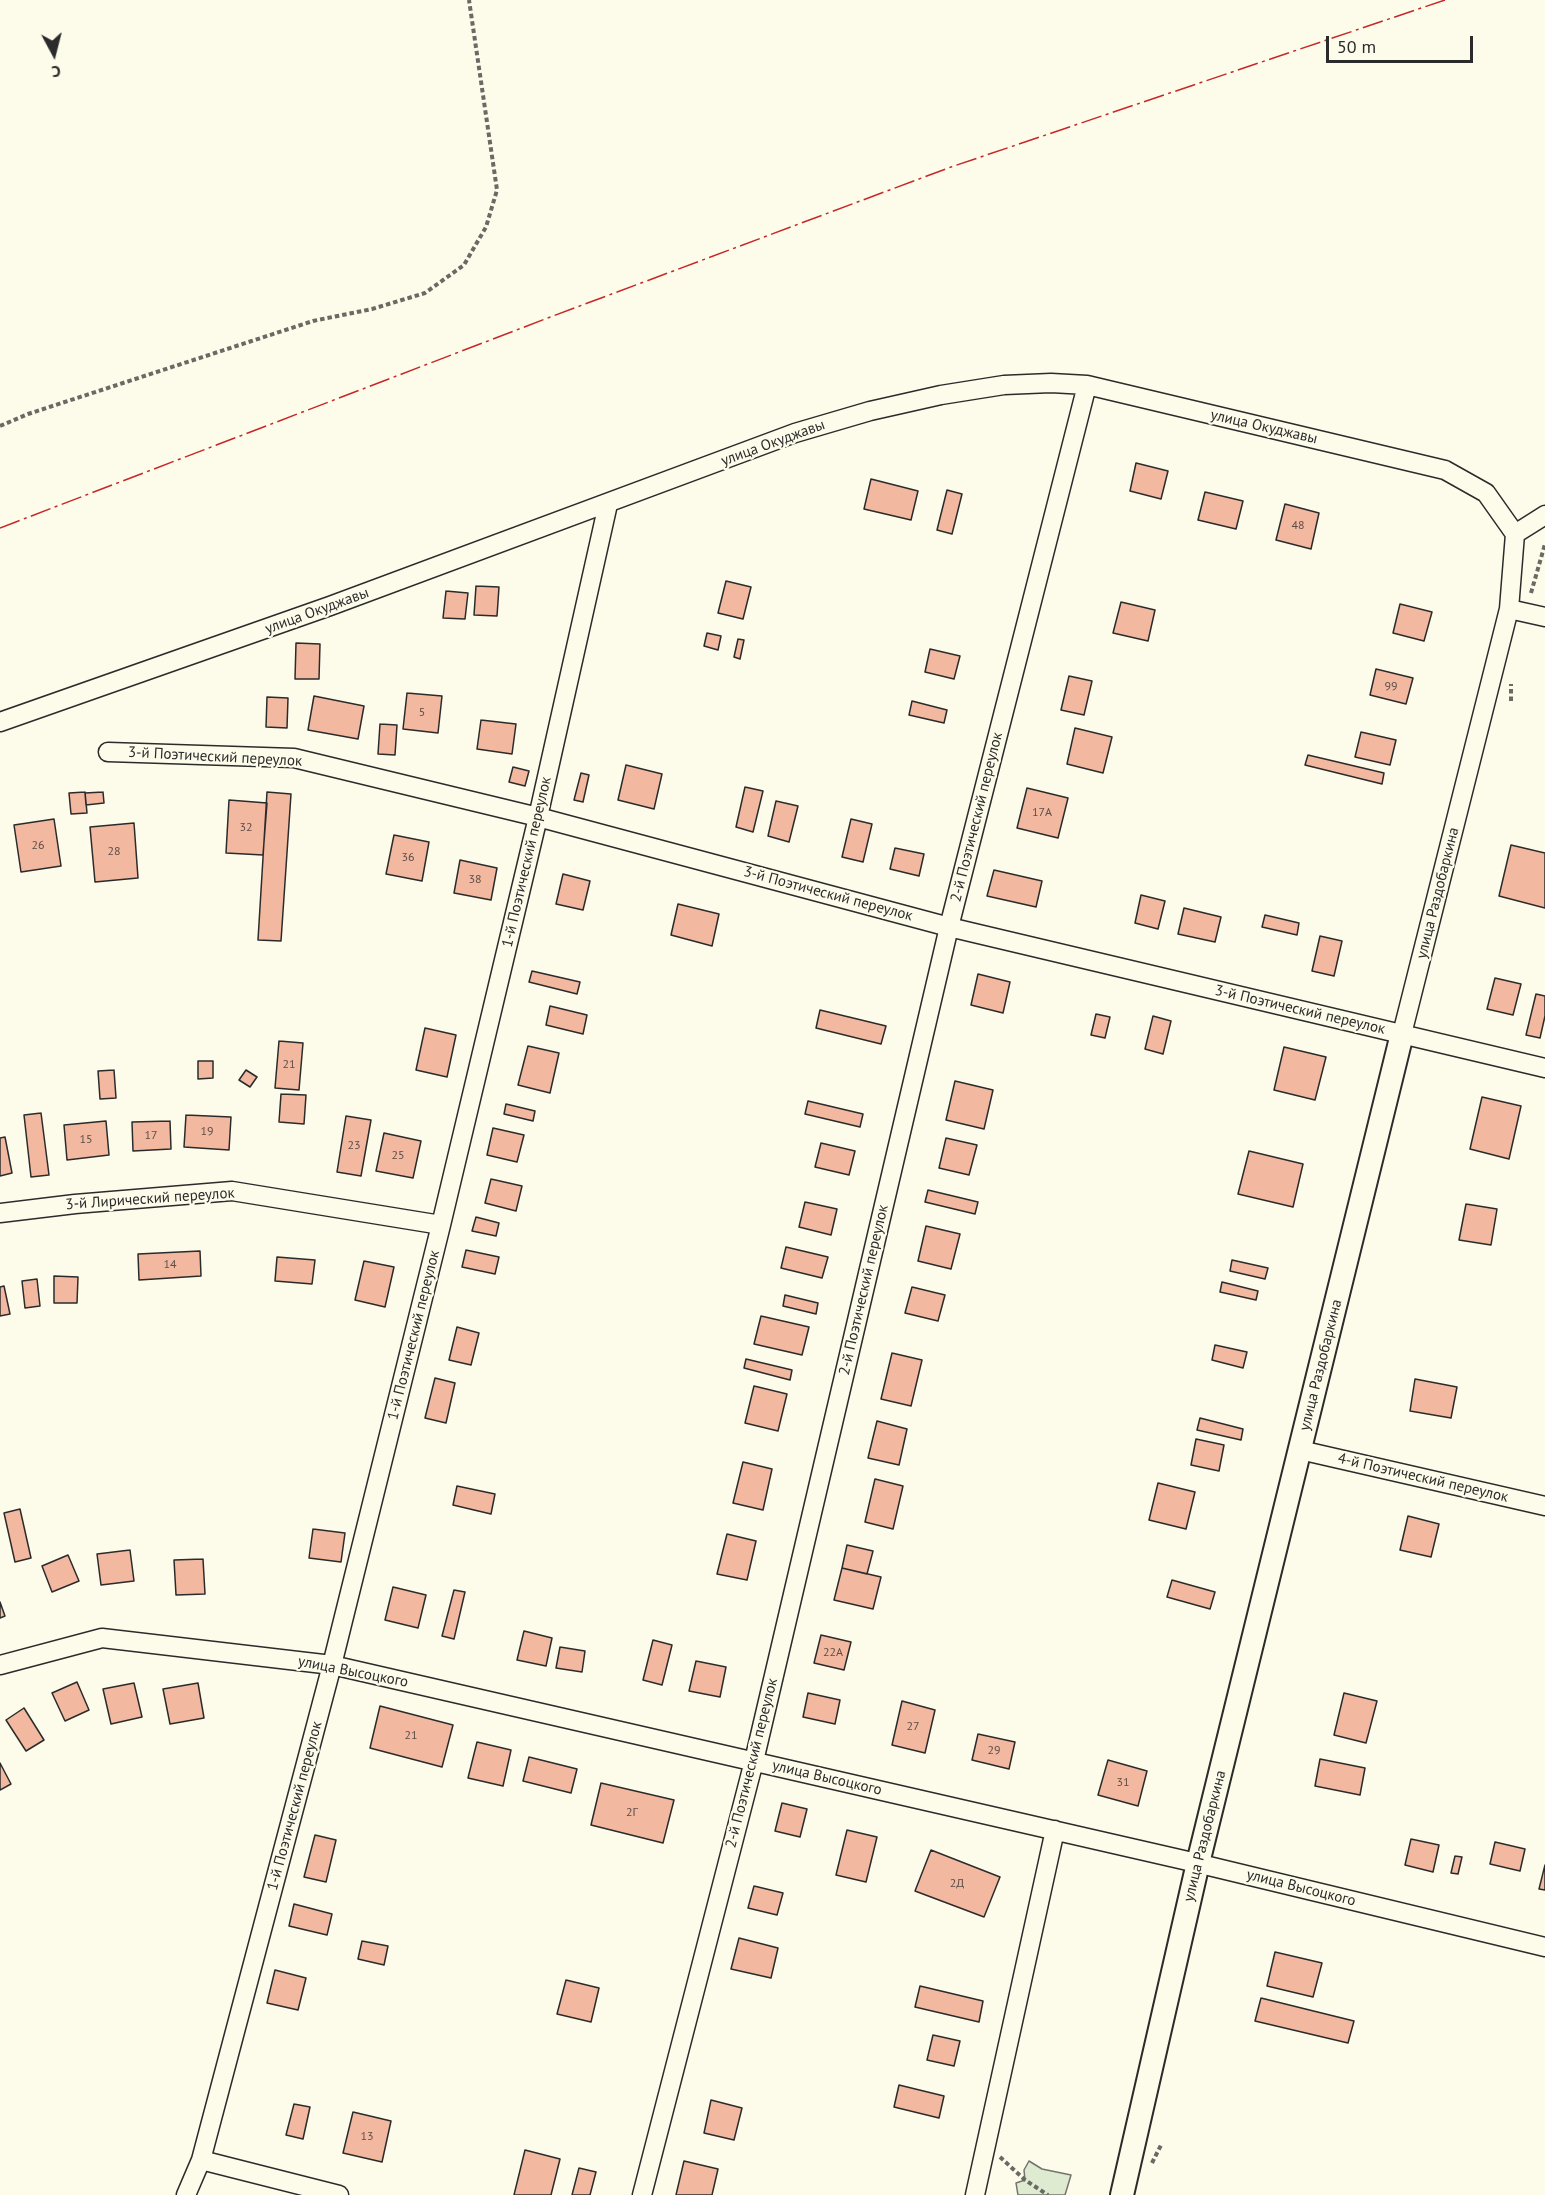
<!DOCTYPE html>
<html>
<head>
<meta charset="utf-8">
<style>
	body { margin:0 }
	#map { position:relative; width:1545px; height:2195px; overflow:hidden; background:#fdfbea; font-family:"PT Sans",sans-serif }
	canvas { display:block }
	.north { position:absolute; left:24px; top:24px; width:60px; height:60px; -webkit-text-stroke:4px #fdfbea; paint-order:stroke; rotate:173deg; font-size:16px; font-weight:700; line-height:24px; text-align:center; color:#2b2b2b }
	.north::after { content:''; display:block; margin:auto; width:21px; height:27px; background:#2b2b2b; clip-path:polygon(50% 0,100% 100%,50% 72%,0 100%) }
	.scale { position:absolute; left:1326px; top:36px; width:147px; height:27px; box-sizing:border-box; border:3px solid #2b2b2b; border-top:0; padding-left:8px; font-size:18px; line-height:21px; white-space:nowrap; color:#2b2b2b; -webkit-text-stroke:4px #fdfbea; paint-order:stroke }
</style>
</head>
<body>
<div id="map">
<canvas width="1545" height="2195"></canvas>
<div class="north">С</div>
<div class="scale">50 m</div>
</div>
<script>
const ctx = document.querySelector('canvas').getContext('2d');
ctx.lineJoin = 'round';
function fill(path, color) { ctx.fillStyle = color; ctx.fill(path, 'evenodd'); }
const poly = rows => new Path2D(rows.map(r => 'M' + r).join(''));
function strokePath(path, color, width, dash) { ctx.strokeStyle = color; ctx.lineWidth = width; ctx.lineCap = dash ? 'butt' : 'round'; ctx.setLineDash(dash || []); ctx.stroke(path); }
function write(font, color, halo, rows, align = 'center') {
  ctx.font = font + ' "PT Sans",sans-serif'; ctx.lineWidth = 4.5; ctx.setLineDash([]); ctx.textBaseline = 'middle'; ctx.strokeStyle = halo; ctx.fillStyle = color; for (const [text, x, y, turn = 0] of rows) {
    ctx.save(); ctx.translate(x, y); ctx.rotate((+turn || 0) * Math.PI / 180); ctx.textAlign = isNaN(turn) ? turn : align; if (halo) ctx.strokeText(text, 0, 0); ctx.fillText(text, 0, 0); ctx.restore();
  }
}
const green = poly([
	[1029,2161,1042,2169,1071,2175,1065,2195,1018,2195,1016,2183,1025,2180,1024,2170,1029,2161]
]);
fill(green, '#deebd1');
strokePath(green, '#74746e', 1.5);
const building = poly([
	[1136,463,1168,471,1161,499,1130,491,1136,463],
	[871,479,918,491,911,520,864,509,871,479],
	[947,490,962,494,952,534,937,530,947,490],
	[1205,492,1243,501,1236,529,1198,520,1205,492],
	[1285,504,1319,513,1311,549,1276,540,1285,504],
	[726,581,751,587,743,619,718,613,726,581],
	[476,586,499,587,497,616,474,615,476,586],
	[446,591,468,593,465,619,443,618,446,591],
	[1121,602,1155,610,1148,641,1113,633,1121,602],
	[1400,604,1432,612,1424,641,1393,633,1400,604],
	[707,633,721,636,718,650,704,646,707,633],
	[738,639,744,640,740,659,734,657,738,639],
	[296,643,320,644,319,679,295,679,296,643],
	[930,649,960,656,954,679,925,672,930,649],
	[1376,669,1413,678,1406,704,1370,695,1376,669],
	[1069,676,1092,681,1084,715,1061,710,1069,676],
	[407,693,442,696,438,733,403,729,407,693],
	[314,696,364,706,358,739,308,730,314,696],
	[267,697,288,698,287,728,266,727,267,697],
	[912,701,947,710,944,723,909,715,912,701],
	[481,720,516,724,512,754,477,749,481,720],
	[380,724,397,725,395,755,378,754,380,724],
	[1075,728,1112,737,1103,773,1067,764,1075,728],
	[1361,732,1396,740,1390,765,1355,757,1361,732],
	[1308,755,1384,773,1382,784,1305,765,1308,755],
	[626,765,662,774,654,809,618,800,626,765],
	[513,767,529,771,525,786,509,782,513,767],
	[581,773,589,775,583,802,574,800,581,773],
	[745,787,763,791,753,832,736,827,745,787],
	[1027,788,1068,798,1058,838,1017,828,1027,788],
	[85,792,87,813,71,814,69,793,85,792],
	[103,792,104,803,86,805,85,793,103,792],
	[267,792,291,794,281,941,258,940,267,792],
	[229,800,267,803,263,855,226,853,229,800],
	[776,801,798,806,789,842,768,836,776,801],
	[54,819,61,866,21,872,14,825,54,819],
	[851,819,872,824,863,862,842,857,851,819],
	[134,823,138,878,95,882,90,827,134,823],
	[394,835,429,842,422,881,386,874,394,835],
	[1511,845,1545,853,1545,908,1499,896,1511,845],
	[895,848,924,854,919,876,890,869,895,848],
	[460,860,497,868,491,900,454,893,460,860],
	[994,870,1042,881,1036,907,987,896,994,870],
	[563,874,590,881,583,910,556,904,563,874],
	[1141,895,1165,901,1158,929,1135,923,1141,895],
	[678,904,719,914,712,946,671,935,678,904],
	[1184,908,1221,917,1215,942,1178,934,1184,908],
	[1265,915,1299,923,1297,935,1262,927,1265,915],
	[1320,936,1342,941,1334,976,1312,971,1320,936],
	[532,971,580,982,577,994,529,982,532,971],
	[978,974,1010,982,1003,1013,971,1005,978,974],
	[1495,978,1521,984,1513,1015,1487,1009,1495,978],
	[1536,994,1545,996,1545,1016,1540,1038,1526,1035,1536,994],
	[550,1006,587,1015,583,1034,546,1025,550,1006],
	[820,1010,886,1026,881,1044,816,1028,820,1010],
	[1096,1014,1110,1017,1105,1038,1091,1035,1096,1014],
	[1153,1016,1171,1021,1163,1054,1145,1049,1153,1016],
	[425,1028,456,1035,447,1077,416,1070,425,1028],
	[279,1041,303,1043,299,1090,275,1088,279,1041],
	[528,1046,559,1053,550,1093,518,1085,528,1046],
	[1284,1047,1326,1057,1315,1100,1274,1090,1284,1047],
	[198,1061,213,1061,213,1078,198,1079,198,1061],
	[114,1070,116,1098,100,1099,98,1071,114,1070],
	[246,1070,257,1077,250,1087,239,1080,246,1070],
	[955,1081,993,1090,984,1129,946,1120,955,1081],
	[281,1094,306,1095,304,1124,279,1122,281,1094],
	[1482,1097,1521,1106,1509,1159,1470,1149,1482,1097],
	[808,1101,863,1114,860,1127,805,1114,808,1101],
	[506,1104,535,1111,533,1121,504,1114,506,1104],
	[41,1113,49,1175,31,1177,24,1115,41,1113],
	[186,1115,231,1117,229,1150,184,1147,186,1115],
	[346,1116,371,1120,361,1176,337,1172,346,1116],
	[106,1121,109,1155,67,1160,64,1125,106,1121],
	[170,1121,171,1149,133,1151,132,1122,170,1121],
	[493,1128,524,1135,517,1162,487,1155,493,1128],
	[384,1133,421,1141,413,1178,376,1171,384,1133],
	[5,1137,12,1173,0,1176,0,1138,5,1137],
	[946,1138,977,1145,969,1175,939,1168,946,1138],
	[821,1143,855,1151,849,1175,815,1167,821,1143],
	[1249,1151,1303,1164,1293,1207,1238,1194,1249,1151],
	[491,1179,522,1186,516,1211,485,1203,491,1179],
	[928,1190,978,1202,975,1214,925,1202,928,1190],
	[805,1202,837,1209,831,1235,799,1227,805,1202],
	[1466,1204,1497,1209,1491,1245,1459,1240,1466,1204],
	[476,1217,499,1223,496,1236,472,1231,476,1217],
	[926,1226,960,1234,951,1269,918,1261,926,1226],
	[786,1247,828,1257,822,1278,781,1268,786,1247],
	[466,1250,499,1257,495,1274,462,1267,466,1250],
	[200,1251,201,1276,139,1280,138,1254,200,1251],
	[277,1257,315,1260,312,1284,275,1281,277,1257],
	[1232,1260,1268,1268,1265,1279,1230,1271,1232,1260],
	[364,1261,394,1267,385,1307,355,1300,364,1261],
	[54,1276,78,1277,77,1303,54,1303,54,1276],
	[37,1279,40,1306,25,1308,22,1281,37,1279],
	[1222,1282,1258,1291,1256,1300,1220,1292,1222,1282],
	[4,1286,10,1314,0,1316,0,1287,4,1286],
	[912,1287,945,1295,938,1321,905,1313,912,1287],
	[785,1295,818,1303,816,1314,783,1306,785,1295],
	[761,1316,809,1327,802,1355,754,1344,761,1316],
	[457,1327,479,1333,471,1365,449,1360,457,1327],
	[1215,1345,1247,1352,1243,1368,1212,1360,1215,1345],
	[892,1353,922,1360,911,1406,881,1399,892,1353],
	[746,1359,792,1370,790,1380,744,1368,746,1359],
	[435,1378,455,1383,446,1423,425,1418,435,1378],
	[1415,1379,1457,1387,1451,1418,1410,1411,1415,1379],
	[754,1386,787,1394,778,1431,745,1423,754,1386],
	[1200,1418,1243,1429,1241,1440,1197,1430,1200,1418],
	[877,1421,907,1429,899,1465,868,1458,877,1421],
	[1196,1439,1224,1445,1219,1471,1191,1465,1196,1439],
	[743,1462,772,1469,763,1510,733,1503,743,1462],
	[875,1479,903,1486,893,1529,865,1522,875,1479],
	[1158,1483,1195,1492,1186,1529,1149,1520,1158,1483],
	[457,1486,495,1494,491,1514,453,1505,457,1486],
	[20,1509,31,1558,15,1562,4,1513,20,1509],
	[1408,1516,1439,1524,1431,1557,1400,1550,1408,1516],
	[313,1529,345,1533,341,1562,309,1558,313,1529],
	[727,1534,756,1541,747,1580,717,1574,727,1534],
	[847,1545,873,1551,867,1574,842,1568,847,1545],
	[130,1550,134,1581,101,1585,97,1554,130,1550],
	[68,1555,79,1581,52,1592,42,1566,68,1555],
	[203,1559,205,1594,176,1595,174,1560,203,1559],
	[842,1568,881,1577,873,1609,834,1600,842,1568],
	[1172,1580,1215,1592,1210,1609,1167,1597,1172,1580],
	[393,1587,426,1595,418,1628,385,1620,393,1587],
	[454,1590,465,1592,454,1639,442,1636,454,1590],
	[0,1602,5,1616,0,1618,0,1602],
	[524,1631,552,1638,546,1666,517,1660,524,1631],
	[821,1635,851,1642,844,1670,814,1663,821,1635],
	[653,1640,672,1645,662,1685,643,1680,653,1640],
	[560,1647,585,1651,582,1672,556,1668,560,1647],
	[696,1661,726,1667,720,1697,689,1691,696,1661],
	[77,1682,89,1710,65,1721,52,1693,77,1682],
	[134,1683,142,1717,111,1724,103,1689,134,1683],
	[198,1683,204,1718,170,1724,163,1689,198,1683],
	[808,1693,840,1700,835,1724,803,1717,808,1693],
	[1344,1693,1377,1701,1366,1743,1334,1735,1344,1693],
	[902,1701,935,1710,925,1753,892,1745,902,1701],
	[380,1706,453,1725,442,1767,370,1748,380,1706],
	[24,1708,44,1740,26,1751,6,1720,24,1708],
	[978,1734,1015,1742,1009,1769,972,1760,978,1734],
	[477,1742,511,1750,503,1786,468,1778,477,1742],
	[529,1757,577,1769,571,1793,523,1781,529,1757],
	[1320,1759,1365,1768,1360,1795,1315,1786,1320,1759],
	[1108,1760,1147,1771,1138,1806,1098,1795,1108,1760],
	[0,1763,11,1784,0,1790,0,1763],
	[601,1783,674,1800,663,1843,591,1825,601,1783],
	[782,1803,807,1809,800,1837,775,1831,782,1803],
	[847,1830,877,1837,866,1882,836,1875,847,1830],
	[315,1835,336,1840,326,1882,304,1877,315,1835],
	[1411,1839,1439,1845,1433,1872,1405,1865,1411,1839],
	[1495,1842,1525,1849,1520,1871,1490,1864,1495,1842],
	[931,1850,1000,1877,984,1917,915,1891,931,1850],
	[1455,1856,1462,1857,1458,1874,1451,1873,1455,1856],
	[1545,1865,1545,1890,1539,1889,1545,1865],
	[754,1886,783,1893,777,1915,748,1908,754,1886],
	[294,1904,332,1914,327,1935,289,1926,294,1904],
	[739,1938,778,1948,771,1978,731,1969,739,1938],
	[362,1941,388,1946,384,1965,358,1959,362,1941],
	[1275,1952,1322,1963,1313,1997,1267,1986,1275,1952],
	[275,1970,306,1978,298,2010,267,2003,275,1970],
	[566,1980,599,1988,591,2022,557,2014,566,1980],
	[920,1986,983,2001,979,2022,915,2007,920,1986],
	[1261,1998,1354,2021,1348,2043,1255,2021,1261,1998],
	[933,2035,960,2041,954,2066,927,2060,933,2035],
	[899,2085,944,2096,939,2118,894,2107,899,2085],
	[711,2100,742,2108,734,2140,704,2133,711,2100],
	[294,2104,310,2107,303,2139,286,2135,294,2104],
	[353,2112,391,2121,382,2162,343,2153,353,2112],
	[525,2150,560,2159,551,2195,514,2195,525,2150],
	[684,2161,718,2169,712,2195,676,2195,684,2161],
	[579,2168,596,2172,590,2195,572,2195,579,2168]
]);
fill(building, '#f2b8a0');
strokePath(building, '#2b2b2b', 1.5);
const minor = poly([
	[1515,534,1545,515],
	[1509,609,1545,617],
	[0,722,330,606,795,433,870,411,941,395,1004,385,1051,383,1087,385,1445,470,1486,493,1515,534],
	[108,752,294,758,538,817,949,927,1545,1068],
	[1402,1034,1509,609,1515,534],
	[0,1213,75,1204,232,1191,441,1225],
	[1300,1450,1545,1506],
	[0,1665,102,1638,332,1665,1188,1861,1545,1947],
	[201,2160,339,2195],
	[186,2195,201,2160,332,1665,441,1225,538,817,608,504],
	[642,2195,754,1761,949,927,1087,385],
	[975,2195,1055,1830]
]);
const tertiary = poly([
	[1122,2195,1198,1863,1402,1034]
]);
strokePath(minor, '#2b2b2b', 21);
strokePath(tertiary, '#2b2b2b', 26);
strokePath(poly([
	[0,426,28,414,313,321,372,309,425,293,464,265,486,227,497,190,469,0],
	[1531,593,1545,544],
	[1511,701,1511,684],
	[1000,2157,1025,2180,1048,2195],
	[1152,2163,1161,2145]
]), '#6a6964', 4, [4.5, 3]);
strokePath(minor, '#fdfbea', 18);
strokePath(tertiary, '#fdfbea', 22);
strokePath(poly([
	[0,528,553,316,951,167,1445,0]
]), '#c62828', 1.5, [21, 4.5, 3, 4.5]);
write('12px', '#5d4e48', null, [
	["48",1298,526],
	["99",1391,687],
	["5",422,713],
	["17А",1042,813],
	["32",246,828],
	["26",38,846],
	["28",114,852],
	["36",408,858],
	["38",475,880],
	["21",289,1065],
	["19",207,1132],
	["17",151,1136],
	["15",86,1140],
	["23",354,1146],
	["25",398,1156],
	["14",170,1265],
	["22А",833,1653],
	["27",913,1727],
	["21",411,1736],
	["29",994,1751],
	["31",1123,1783],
	["2Г",632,1813],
	["2Д",957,1884],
	["13",367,2137]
]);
write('15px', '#2b2b2b', '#fdfbea', [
	["улица Окуджавы",1264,427,13],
	["улица Окуджавы",773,443,-20],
	["улица Окуджавы",317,611,-20],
	["3-й Поэтический переулок",215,757,3],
	["2-й Поэтический переулок",977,817,-76],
	["1-й Поэтический переулок",527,862,-77],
	["улица Раздобаркина",1438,893,-76],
	["3-й Поэтический переулок",828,894,15],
	["3-й Поэтический переулок",1300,1010,13],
	["3-й Лирический переулок",150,1199,-4],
	["2-й Поэтический переулок",864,1290,-77],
	["1-й Поэтический переулок",414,1335,-76],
	["улица Раздобаркина",1321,1365,-76],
	["4-й Поэтический переулок",1423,1478,13],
	["улица Высоцкого",353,1672,11],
	["2-й Поэтический переулок",752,1763,-76],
	["улица Высоцкого",827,1778,13],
	["1-й Поэтический переулок",295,1806,-75],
	["улица Раздобаркина",1205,1836,-76],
	["улица Высоцкого",1301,1888,14]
]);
</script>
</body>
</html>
